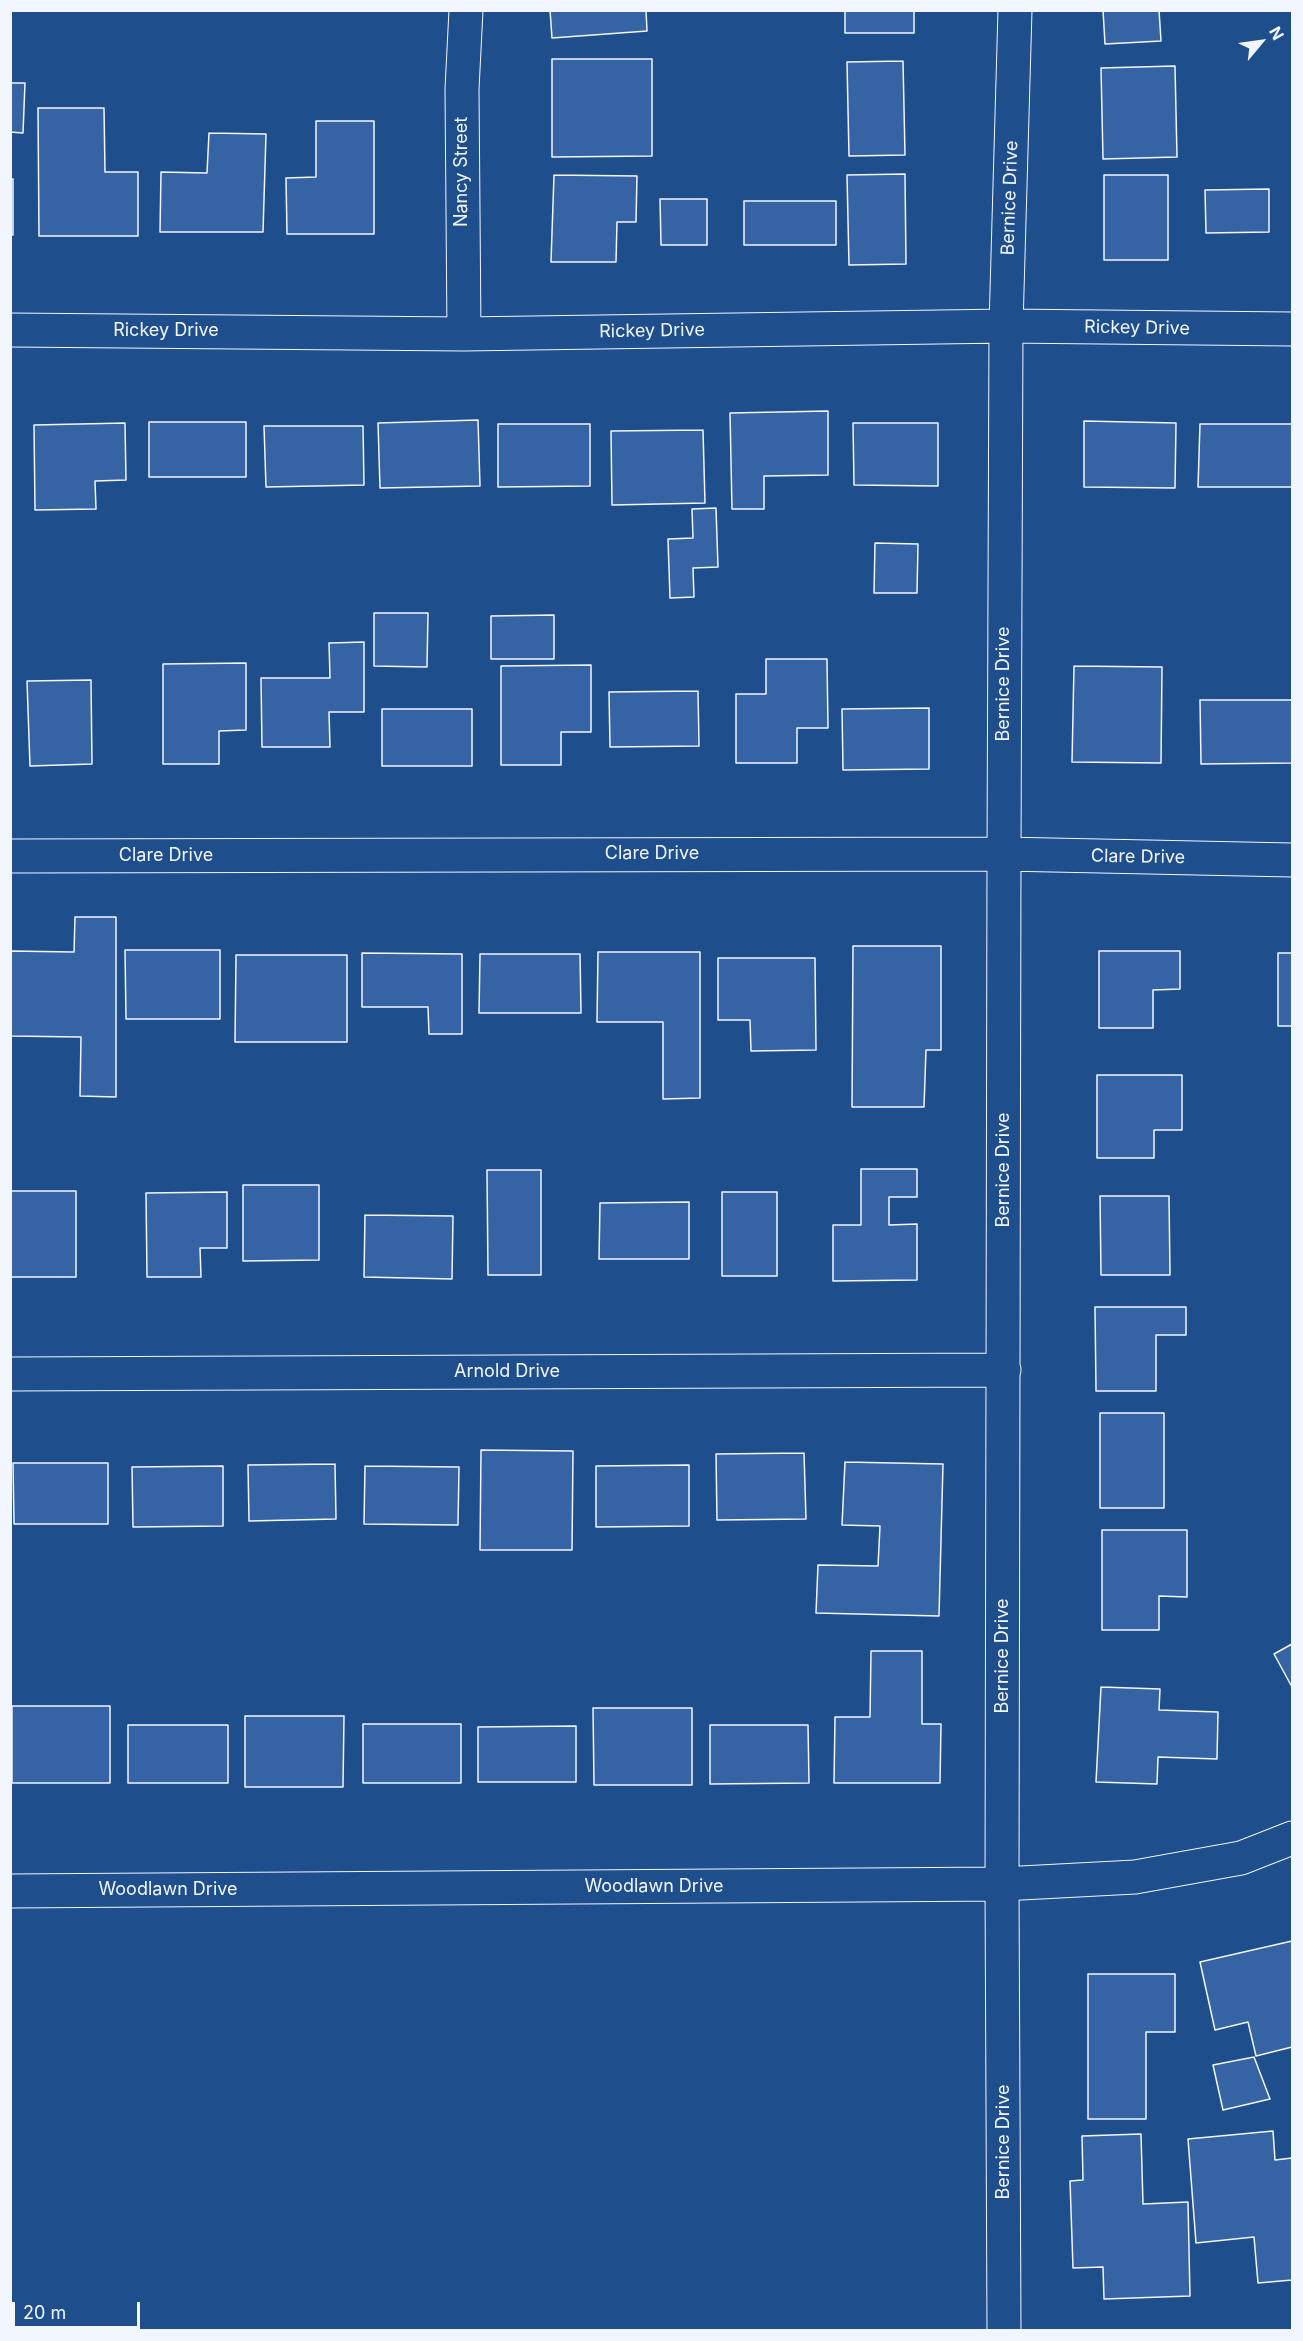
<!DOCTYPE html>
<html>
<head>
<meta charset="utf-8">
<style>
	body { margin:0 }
	#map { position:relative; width:1303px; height:2341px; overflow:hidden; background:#1f4e8c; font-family:Inter,sans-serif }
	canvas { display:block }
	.frame { position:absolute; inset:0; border:12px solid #f2f6ff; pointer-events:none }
	.north { position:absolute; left:1231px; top:12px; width:60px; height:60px; -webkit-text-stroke:4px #1f4e8c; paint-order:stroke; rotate:61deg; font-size:16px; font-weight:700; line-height:24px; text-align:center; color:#f2f6ff }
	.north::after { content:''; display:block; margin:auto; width:21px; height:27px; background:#f2f6ff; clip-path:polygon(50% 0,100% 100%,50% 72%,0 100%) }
	.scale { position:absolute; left:12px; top:2302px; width:128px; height:27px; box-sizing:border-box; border:3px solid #f2f6ff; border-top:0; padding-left:8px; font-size:18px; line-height:21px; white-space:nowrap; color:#f2f6ff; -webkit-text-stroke:4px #1f4e8c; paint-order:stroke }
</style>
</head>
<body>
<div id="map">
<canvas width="1303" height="2341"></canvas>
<div class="frame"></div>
<div class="north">N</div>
<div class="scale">20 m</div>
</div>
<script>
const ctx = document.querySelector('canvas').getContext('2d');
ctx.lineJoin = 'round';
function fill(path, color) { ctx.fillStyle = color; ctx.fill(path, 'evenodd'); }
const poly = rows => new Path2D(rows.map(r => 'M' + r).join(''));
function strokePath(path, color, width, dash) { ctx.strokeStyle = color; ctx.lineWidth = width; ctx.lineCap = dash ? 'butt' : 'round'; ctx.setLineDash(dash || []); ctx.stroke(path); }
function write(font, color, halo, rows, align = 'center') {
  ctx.font = font + ' Inter,sans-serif'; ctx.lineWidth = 4.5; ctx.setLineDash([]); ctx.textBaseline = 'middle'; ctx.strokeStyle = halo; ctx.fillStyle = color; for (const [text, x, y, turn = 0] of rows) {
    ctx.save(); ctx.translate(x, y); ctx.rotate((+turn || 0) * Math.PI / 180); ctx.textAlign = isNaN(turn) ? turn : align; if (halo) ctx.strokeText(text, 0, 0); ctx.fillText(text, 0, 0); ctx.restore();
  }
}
const building = poly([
	[550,10,646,10,647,31,552,38,550,10],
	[845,10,914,10,914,33,845,33,845,10],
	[1103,10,1159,10,1161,41,1105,44,1103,10],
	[552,59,652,59,652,156,552,157,552,59],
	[903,61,905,155,849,156,847,62,903,61],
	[1175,66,1177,157,1103,159,1101,68,1175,66],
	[10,83,25,83,23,133,10,132,10,83],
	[38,108,104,108,105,172,138,172,138,236,39,236,38,108],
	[316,121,374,121,374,234,287,234,286,178,316,177,316,121],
	[209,133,266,134,263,232,160,232,161,172,207,173,209,133],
	[905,174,906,264,849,265,847,175,905,174],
	[554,175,637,176,636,222,617,222,616,262,551,262,554,175],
	[1104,175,1168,175,1168,260,1104,260,1104,175],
	[10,179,13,179,13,235,10,235,10,179],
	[1269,189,1269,232,1206,233,1205,190,1269,189],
	[660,199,707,199,707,245,661,245,660,199],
	[744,201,836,201,836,245,744,245,744,201],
	[828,411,828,475,764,476,764,509,732,509,730,413,828,411],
	[478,420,480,486,380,488,378,423,478,420],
	[1084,421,1176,423,1175,488,1084,487,1084,421],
	[149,422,246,422,246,477,149,477,149,422],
	[125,423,126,480,95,481,96,509,35,510,34,425,125,423],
	[853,423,938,423,938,486,854,485,853,423],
	[498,424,590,424,590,486,498,487,498,424],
	[1200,424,1292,424,1292,487,1198,487,1200,424],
	[264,426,363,426,364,485,266,487,264,426],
	[703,430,705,503,612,505,611,431,703,430],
	[716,508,718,567,693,568,694,597,670,598,668,539,693,538,692,509,716,508],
	[875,543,918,544,917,593,874,593,875,543],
	[374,613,428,613,427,667,374,666,374,613],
	[554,615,554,659,491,659,491,616,554,615],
	[364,642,364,712,329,712,330,747,262,747,261,678,330,678,329,643,364,642],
	[766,659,827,659,828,728,797,728,797,763,736,763,736,694,766,694,766,659],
	[246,663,246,730,219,731,219,764,163,764,163,664,246,663],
	[591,665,591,732,561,732,561,765,501,765,501,666,591,665],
	[1074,666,1162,667,1161,763,1072,762,1074,666],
	[91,680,92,764,30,766,27,681,91,680],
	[698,691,699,746,610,747,609,692,698,691],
	[1200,700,1292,700,1292,763,1201,764,1200,700],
	[929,708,929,769,843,770,842,709,929,708],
	[382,709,472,709,472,766,382,766,382,709],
	[75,917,116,917,116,1097,80,1096,81,1037,10,1036,10,951,74,952,75,917],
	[853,946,941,946,941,1050,926,1050,924,1107,852,1107,853,946],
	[125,950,220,950,220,1019,126,1019,125,950],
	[1099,951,1180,951,1180,989,1153,990,1153,1028,1099,1028,1099,951],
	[598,952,700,952,700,1098,663,1099,663,1022,597,1022,598,952],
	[362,953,462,954,462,1034,429,1034,428,1007,362,1007,362,953],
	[1278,953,1292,953,1292,1026,1278,1026,1278,953],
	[480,954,580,954,581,1013,479,1013,480,954],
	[236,955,347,955,347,1042,235,1042,236,955],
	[718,958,815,958,816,1050,751,1051,750,1020,718,1020,718,958],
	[1097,1075,1182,1075,1182,1130,1154,1130,1154,1158,1097,1158,1097,1075],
	[861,1169,917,1169,917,1197,889,1197,889,1225,917,1224,917,1280,833,1281,833,1225,861,1225,861,1169],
	[487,1170,541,1170,541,1275,488,1275,487,1170],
	[243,1185,319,1185,319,1260,243,1261,243,1185],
	[11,1191,76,1191,76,1277,11,1277,11,1191],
	[227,1192,227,1248,200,1248,201,1277,147,1277,146,1193,227,1192],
	[722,1192,777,1192,777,1276,722,1276,722,1192],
	[1100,1196,1169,1196,1170,1275,1101,1275,1100,1196],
	[689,1202,689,1259,599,1259,600,1203,689,1202],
	[365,1215,453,1216,452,1279,364,1277,365,1215],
	[1095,1307,1186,1307,1186,1335,1156,1335,1156,1391,1096,1391,1095,1307],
	[1100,1413,1164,1413,1164,1508,1100,1508,1100,1413],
	[481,1450,573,1451,572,1550,480,1550,481,1450],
	[804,1453,806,1519,717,1520,716,1454,804,1453],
	[845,1462,943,1464,939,1616,816,1613,818,1565,878,1566,880,1526,842,1525,845,1462],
	[13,1463,108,1463,108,1524,14,1524,13,1463],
	[335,1464,336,1519,249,1521,248,1465,335,1464],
	[689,1465,689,1526,596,1527,596,1466,689,1465],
	[223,1466,223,1526,133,1527,132,1467,223,1466],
	[365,1466,459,1467,458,1525,364,1524,365,1466],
	[1102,1530,1187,1530,1187,1597,1159,1596,1159,1630,1102,1630,1102,1530],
	[1292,1644,1292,1687,1274,1654,1292,1644],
	[871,1651,922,1651,922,1724,941,1724,940,1783,834,1783,835,1717,870,1717,871,1651],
	[1101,1687,1160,1689,1159,1710,1218,1712,1217,1759,1158,1757,1157,1784,1096,1782,1101,1687],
	[12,1706,110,1706,110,1783,12,1783,12,1706],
	[593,1708,692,1708,692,1785,594,1785,593,1708],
	[245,1716,344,1716,343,1787,245,1787,245,1716],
	[363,1724,461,1724,461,1783,363,1783,363,1724],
	[128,1725,228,1725,228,1783,128,1783,128,1725],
	[710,1725,808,1725,809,1783,710,1784,710,1725],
	[576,1726,576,1782,478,1782,478,1727,576,1726],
	[1292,1941,1292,2047,1256,2056,1248,2022,1215,2030,1200,1962,1292,1941],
	[1088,1974,1175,1974,1175,2032,1146,2032,1146,2119,1088,2119,1088,1974],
	[1254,2057,1270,2099,1223,2110,1213,2065,1254,2057],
	[1273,2131,1275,2160,1292,2158,1292,2280,1258,2283,1254,2237,1196,2243,1188,2139,1273,2131],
	[1141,2134,1143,2204,1188,2202,1190,2296,1104,2299,1103,2267,1073,2268,1070,2181,1083,2180,1082,2136,1141,2134]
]);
fill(building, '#3563a3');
strokePath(building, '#f2f6ff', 1.5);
const street = poly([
	[10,330,464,334,1006,326,1292,329],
	[464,334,462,89,466,10],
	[10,856,1004,854,1292,860],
	[10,1374,1004,1370],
	[10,1891,1002,1884,1135,1877,1241,1858,1292,1838],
	[1004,2330,1002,1884,1004,854,1006,326,1015,10]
]);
strokePath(street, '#f2f6ff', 35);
strokePath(street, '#1f4e8c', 33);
write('18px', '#f2f6ff', '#1f4e8c', [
	["Nancy Street",462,172,-90],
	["Bernice Drive",1010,198,-88],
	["Rickey Drive",1137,328,1],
	["Rickey Drive",166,331],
	["Rickey Drive",652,331,-1],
	["Bernice Drive",1004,684,-90],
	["Clare Drive",652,854],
	["Clare Drive",166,856],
	["Clare Drive",1138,857,1],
	["Bernice Drive",1004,1170,-90],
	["Arnold Drive",507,1372],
	["Bernice Drive",1003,1656,-90],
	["Woodlawn Drive",654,1887],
	["Woodlawn Drive",168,1890],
	["Bernice Drive",1004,2142,-90]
]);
</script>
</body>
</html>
